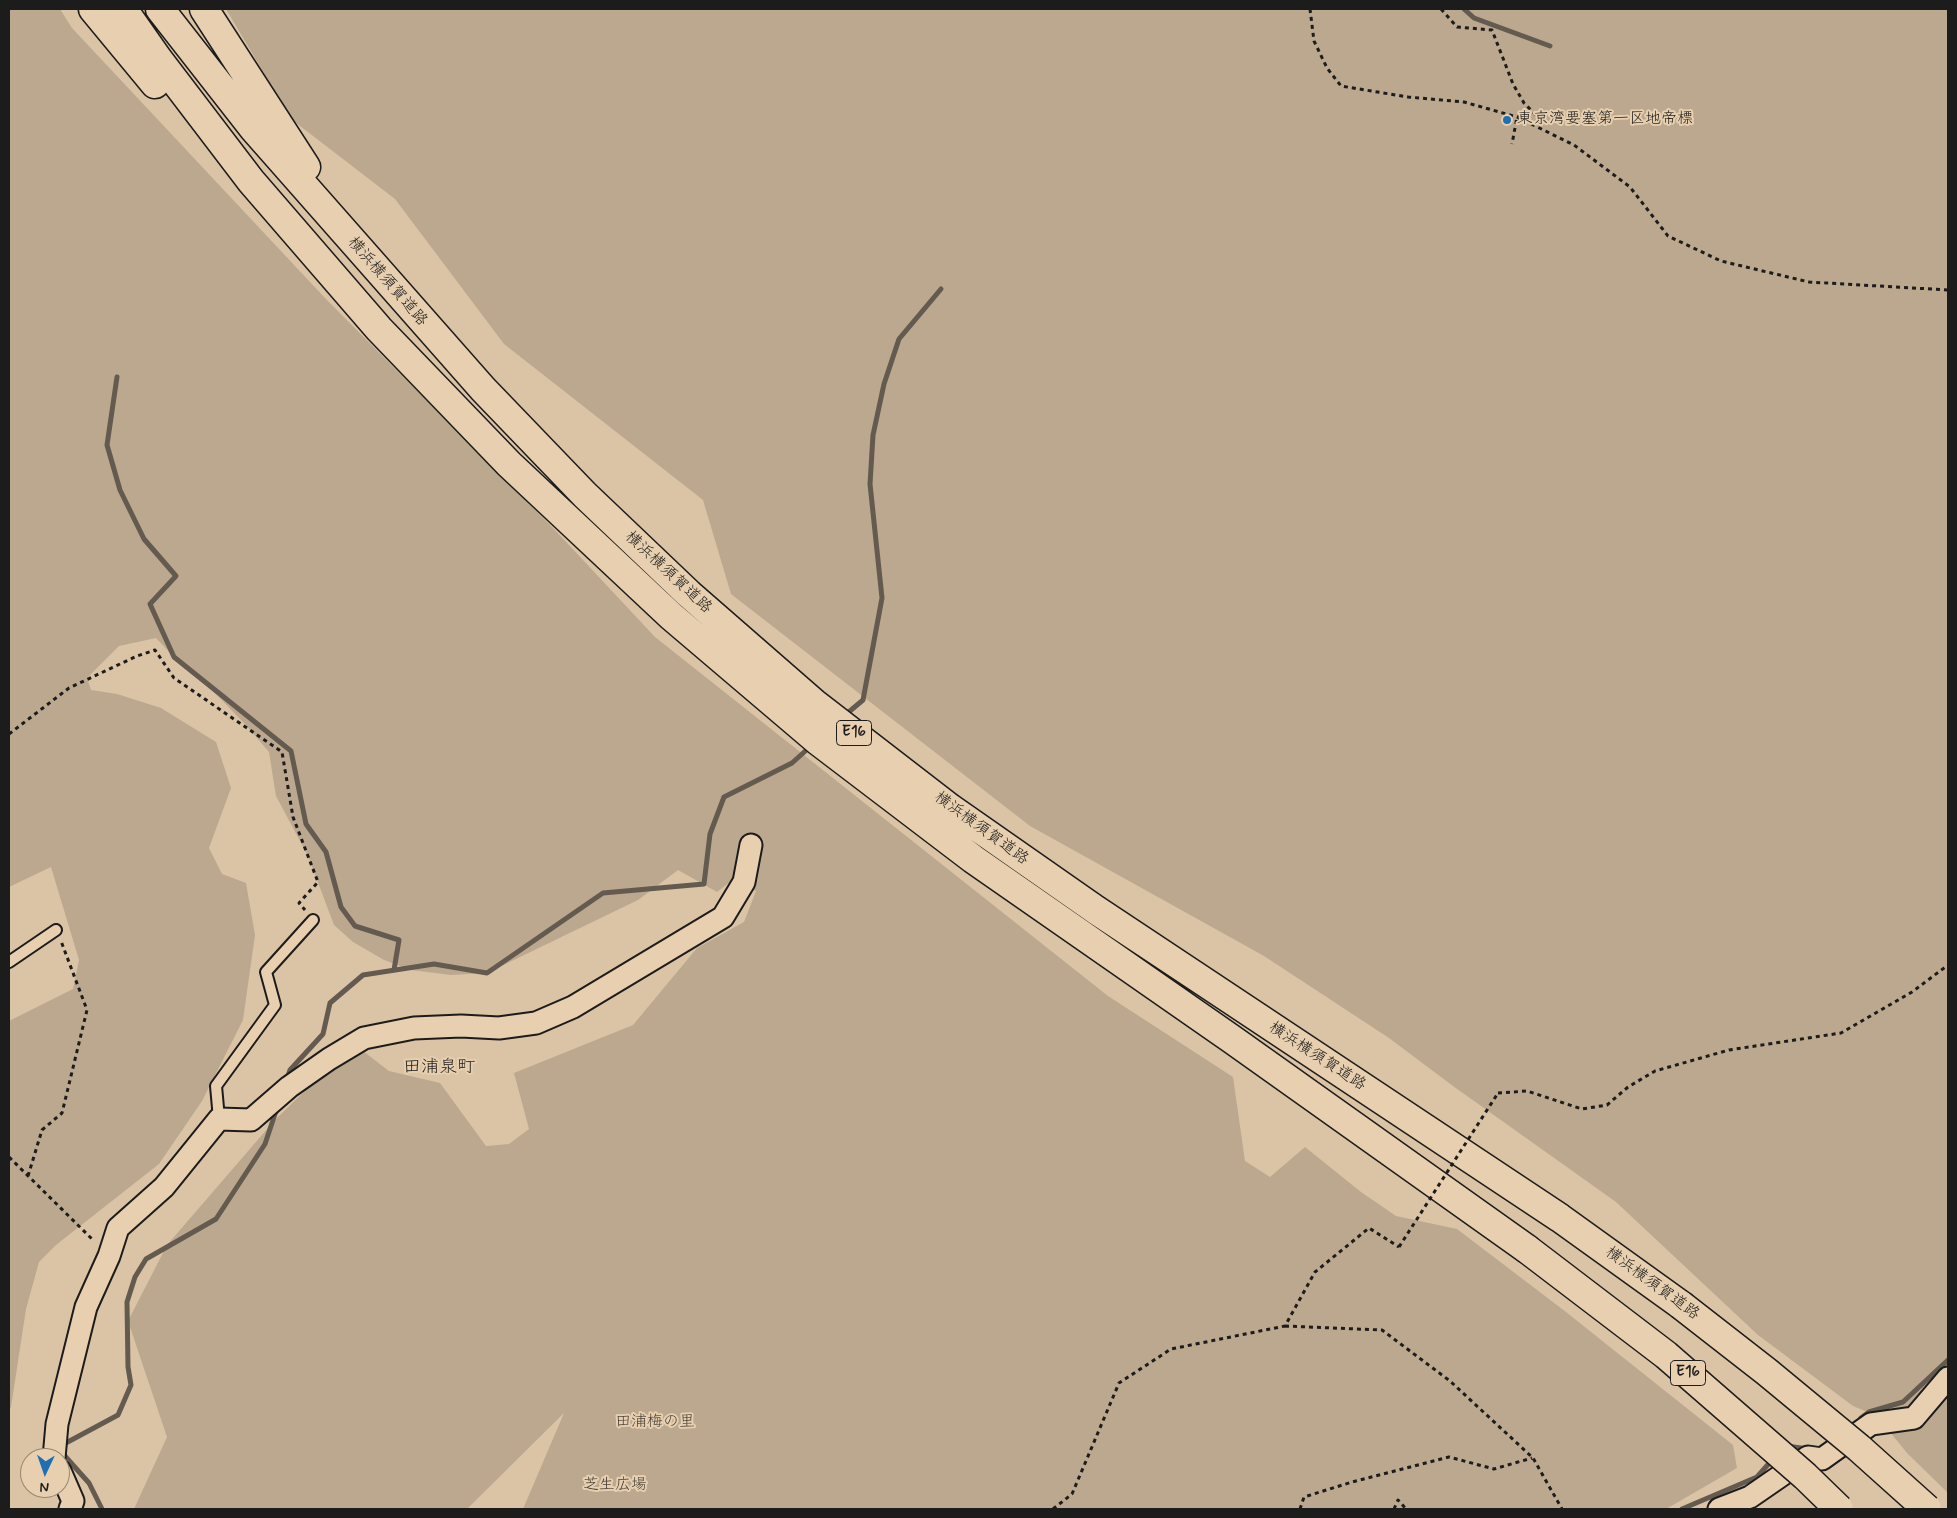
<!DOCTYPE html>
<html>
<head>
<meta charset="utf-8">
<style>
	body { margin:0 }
	#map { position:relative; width:1957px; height:1518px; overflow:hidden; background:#dbc4a6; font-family:Mynerve,sans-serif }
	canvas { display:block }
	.frame { position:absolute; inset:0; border:10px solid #1c1c1c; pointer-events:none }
	.north { position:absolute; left:20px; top:1448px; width:50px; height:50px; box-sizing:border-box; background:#e7cfaf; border:1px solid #968774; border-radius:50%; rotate:183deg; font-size:14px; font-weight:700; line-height:20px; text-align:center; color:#1c1c1c }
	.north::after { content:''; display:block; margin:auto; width:18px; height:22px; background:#1f6fb2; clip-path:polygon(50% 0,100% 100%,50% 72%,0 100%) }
</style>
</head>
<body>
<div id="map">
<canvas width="1957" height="1518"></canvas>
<div class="frame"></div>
<div class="north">N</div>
</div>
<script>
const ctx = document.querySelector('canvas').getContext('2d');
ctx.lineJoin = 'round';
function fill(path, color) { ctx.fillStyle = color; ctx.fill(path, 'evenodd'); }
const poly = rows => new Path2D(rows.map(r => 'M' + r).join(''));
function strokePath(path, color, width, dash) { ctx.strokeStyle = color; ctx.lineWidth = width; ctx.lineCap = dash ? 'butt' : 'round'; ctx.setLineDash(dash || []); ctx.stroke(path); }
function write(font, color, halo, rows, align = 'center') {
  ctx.font = font + ' Mynerve,"Klee One",sans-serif'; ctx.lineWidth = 4; ctx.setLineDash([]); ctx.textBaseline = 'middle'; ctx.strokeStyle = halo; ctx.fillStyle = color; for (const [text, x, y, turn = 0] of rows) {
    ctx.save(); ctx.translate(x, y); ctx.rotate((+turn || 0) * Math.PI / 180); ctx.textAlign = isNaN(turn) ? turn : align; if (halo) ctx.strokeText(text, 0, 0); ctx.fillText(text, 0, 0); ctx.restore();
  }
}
fill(poly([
	[9,9,60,9,72,28,325,298,554,529,655,637,1108,996,1233,1077,1245,1161,1270,1177,1305,1147,1361,1192,1396,1216,1457,1229,1566,1312,1733,1445,1737,1468,1666,1509,523,1509,564,1413,467,1509,134,1509,167,1437,128,1321,167,1245,274,1121,319,1077,363,1051,389,1071,440,1083,486,1146,509,1144,529,1129,514,1073,633,1025,697,948,744,922,756,891,731,881,717,892,678,870,638,900,487,973,451,975,411,970,384,960,353,942,334,925,308,856,276,796,269,752,245,724,209,687,174,657,156,638,119,646,87,678,91,690,117,694,161,708,216,742,231,788,209,848,222,874,246,883,255,935,243,1020,202,1101,159,1164,56,1245,39,1262,26,1309,11,1407,9,1410,9,1021,73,989,79,960,51,867,9,887],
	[226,9,1948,9,1948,1493,1907,1453,1877,1416,1853,1406,1758,1335,1616,1202,1453,1086,1389,1038,1264,956,1030,826,731,594,703,500,504,344,395,199,291,119]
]), '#bba88f');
strokePath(poly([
	[1464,9,1474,18,1550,46],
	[117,377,107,445,120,490,144,539,176,576,150,604,174,657,291,751,306,824,326,852,341,907,355,926,399,940,394,970],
	[844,716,863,700,882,598,870,484,873,435,884,384,899,339,941,289],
	[287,1079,290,1070,323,1034,330,1003,363,975,434,964,487,973,603,893,704,884,710,834,724,797,792,763,812,745],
	[1861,1418,1869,1412,1903,1402,1948,1360],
	[1787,1446,1808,1449],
	[102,1509,89,1483,64,1455,64,1444,118,1415,131,1385,128,1367,127,1302,135,1277,146,1259,216,1219,265,1144,277,1108],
	[1682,1509,1757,1477,1772,1460]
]), '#635a50', 5);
const lane = poly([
	[9,962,56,930],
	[219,1119,216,1086,275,1005,266,972,313,920]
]);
const street = poly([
	[54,1458,57,1424,86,1307,109,1256,118,1228,164,1187,219,1119,251,1120,289,1087,329,1059,364,1038,414,1028,461,1026,499,1028,536,1023,573,1007,723,917,744,882,751,845],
	[60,1471,73,1501,70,1509],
	[1719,1509,1750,1497,1808,1457,1822,1459,1871,1424,1914,1418,1948,1378]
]);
const highway = poly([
	[93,9,155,84],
	[123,9,158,59,251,181,379,329,509,464,671,616,818,741,973,859,1233,1040,1527,1249],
	[160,9,253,128,483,389,585,495,689,594,814,703,950,808,1096,910,1560,1218,1681,1305],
	[204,9,306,167]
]);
strokePath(lane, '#1c1c1c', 14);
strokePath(street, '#1c1c1c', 25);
strokePath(highway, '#1c1c1c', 31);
strokePath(poly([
	[1310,9,1314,41,1327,68,1341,86,1408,97,1464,102,1517,117,1574,145,1630,187,1668,236,1721,261,1809,282,1948,290],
	[1441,9,1457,27,1492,30,1513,84,1524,103,1535,114,1517,117,1512,144],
	[9,734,69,688,137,656,155,650,174,678,282,752,293,817,318,882,299,903,305,910],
	[1498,1093,1527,1091,1582,1109,1607,1105,1628,1087,1655,1071,1729,1050,1841,1033,1912,992,1948,965],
	[9,1157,94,1241],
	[28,1176,42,1130,62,1113,87,1010,61,941],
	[1285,1326,1382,1330,1450,1381,1533,1458,1562,1509],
	[1053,1509,1072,1494,1119,1383,1171,1349,1285,1326,1315,1272,1369,1228,1399,1247],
	[1300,1509,1304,1497,1352,1482,1449,1457,1494,1469,1532,1458],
	[1394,1509,1398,1500,1406,1509]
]), '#1c1c1c', 3, [4, 4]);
strokePath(lane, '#e7cfaf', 10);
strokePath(street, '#e7cfaf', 21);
strokePath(highway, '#e7cfaf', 28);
const highwayBridge = poly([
	[1527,1249,1666,1355,1805,1476,1839,1509],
	[1681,1305,1767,1372,1859,1448,1927,1509]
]);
strokePath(highwayBridge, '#1c1c1c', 31, []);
strokePath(poly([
	[1399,1247,1498,1093]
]), '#1c1c1c', 3, [4, 4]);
strokePath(highwayBridge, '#e7cfaf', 28);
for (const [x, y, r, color] of [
	[1507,120,5,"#1f6fb2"]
]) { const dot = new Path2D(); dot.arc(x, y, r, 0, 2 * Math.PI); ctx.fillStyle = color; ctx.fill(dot); strokePath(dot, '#e7cfaf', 2); }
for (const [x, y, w] of [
	[854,733,35],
	[1688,1373,35]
]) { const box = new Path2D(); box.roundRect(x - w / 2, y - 12.5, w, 25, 4); ctx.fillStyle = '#e7cfaf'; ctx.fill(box); strokePath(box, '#1c1c1c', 1); }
write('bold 15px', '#1c1c1c', null, [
	["E16",854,733],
	["E16",1688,1373]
]);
write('16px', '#1c1c1c', '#e7cfaf', [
	["東京湾要塞第一区地帝標",1517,120]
], 'left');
write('16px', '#1c1c1c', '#e7cfaf', [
	["横浜横須賀道路",387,282,49],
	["横浜横須賀道路",668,573,43],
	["横浜横須賀道路",981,829,36],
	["横浜横須賀道路",1317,1057,33],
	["横浜横須賀道路",1652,1284,36]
]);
write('16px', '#443f39', '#e7cfaf', [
	["田浦梅の里",655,1423],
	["芝生広場",615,1486]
]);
write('18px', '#1c1c1c', '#e7cfaf', [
	["田浦泉町",439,1068]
]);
</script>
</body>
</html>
